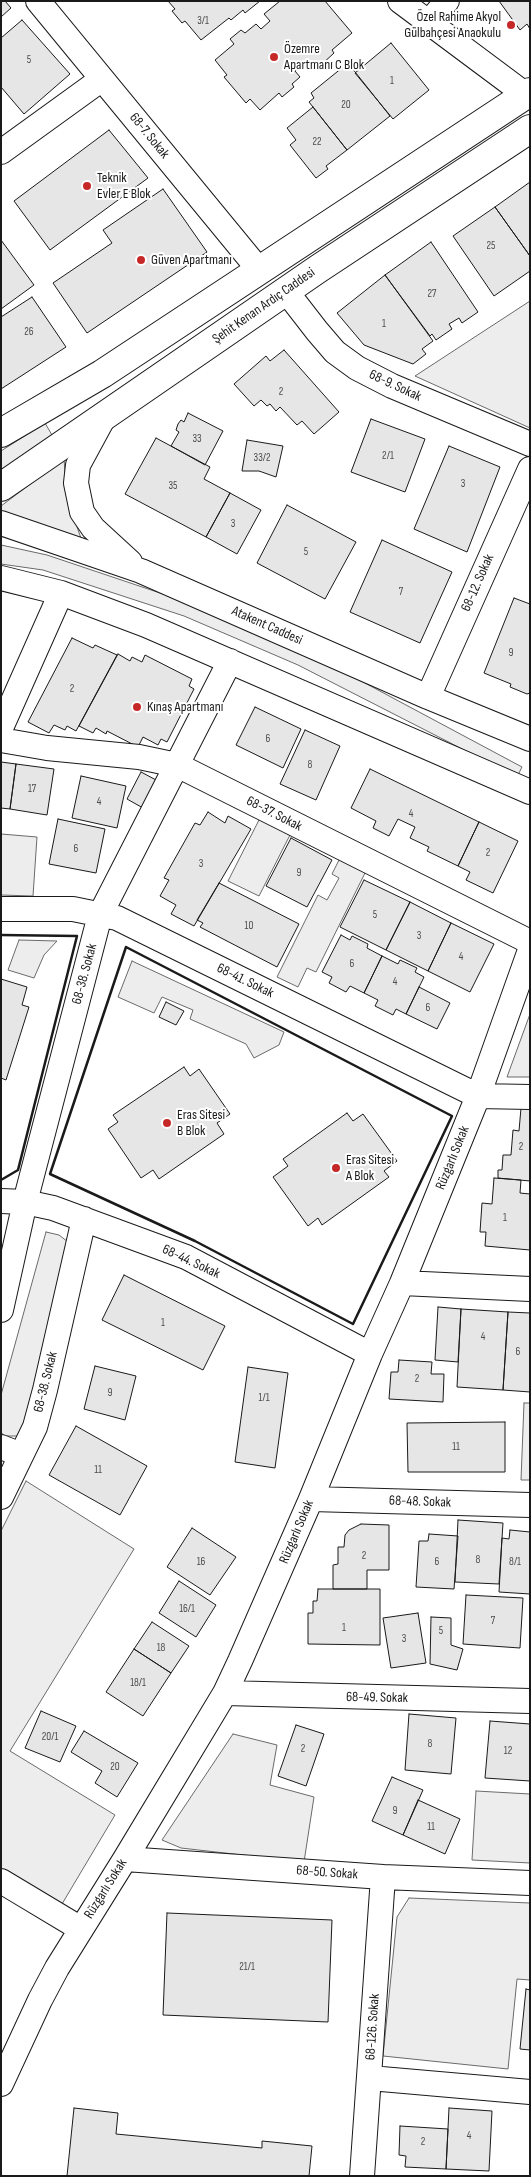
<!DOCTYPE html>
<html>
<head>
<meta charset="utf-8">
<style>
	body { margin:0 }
	#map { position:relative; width:531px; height:2177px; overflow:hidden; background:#fff; font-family:"Sofia Sans Condensed",sans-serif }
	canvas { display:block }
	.frame { position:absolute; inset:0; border:2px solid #1a1a1a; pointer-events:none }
</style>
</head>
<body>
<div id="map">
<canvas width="531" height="2177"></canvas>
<div class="frame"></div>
</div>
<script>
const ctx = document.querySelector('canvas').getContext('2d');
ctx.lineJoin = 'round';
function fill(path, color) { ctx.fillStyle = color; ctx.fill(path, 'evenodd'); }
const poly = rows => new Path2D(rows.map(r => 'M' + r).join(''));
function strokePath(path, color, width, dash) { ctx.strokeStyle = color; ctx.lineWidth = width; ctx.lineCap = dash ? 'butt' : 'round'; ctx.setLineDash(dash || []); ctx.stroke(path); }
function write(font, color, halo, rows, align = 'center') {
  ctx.font = font + ' "Sofia Sans Condensed",sans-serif'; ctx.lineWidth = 4; ctx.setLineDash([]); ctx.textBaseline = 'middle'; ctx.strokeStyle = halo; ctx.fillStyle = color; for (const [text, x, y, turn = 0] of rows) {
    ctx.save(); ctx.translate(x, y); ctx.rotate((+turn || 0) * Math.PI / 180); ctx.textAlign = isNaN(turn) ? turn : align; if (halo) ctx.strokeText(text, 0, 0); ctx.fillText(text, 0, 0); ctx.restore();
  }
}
const green = poly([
	[530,301,530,428,415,376,530,301],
	[45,423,52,435,1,471,1,451,45,423],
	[64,459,67,498,83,544,1,512,1,506,64,459],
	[1,545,47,555,166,595,256,632,363,682,522,767,517,777,298,665,184,616,43,570,1,564,1,545],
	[260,818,291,833,259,896,228,881,260,818],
	[1,834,37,837,33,896,1,895,1,834],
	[340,858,366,871,316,972,307,968,298,987,277,977,318,895,327,900,339,878,332,874,340,858],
	[19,940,57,941,44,955,34,978,8,970,19,940],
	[132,961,284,1032,279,1045,254,1058,246,1044,190,1019,193,1010,162,997,154,1013,118,997,132,961],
	[530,1014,530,1077,507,1077,530,1014],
	[46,1232,59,1235,72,1245,21,1436,4,1436,1,1432,1,1395,46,1232],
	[524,1403,530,1403,530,1480,521,1480,524,1403],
	[26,1481,134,1549,10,1751,115,1815,59,1909,1,1875,1,1531,26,1481],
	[233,1734,277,1745,270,1785,314,1797,304,1862,181,1848,162,1840,233,1734],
	[476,1791,530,1794,530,1863,472,1860,476,1791],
	[409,1898,530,1903,530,1980,517,1979,508,2069,383,2056,397,1917,409,1898]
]);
fill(green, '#ededed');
strokePath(green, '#6a6a6a', 1);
const building = poly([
	[1,1,5,1,11,8,1,17,1,1],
	[168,1,260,1,245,13,243,10,231,20,229,18,201,40,185,21,182,23,172,11,175,9,168,1],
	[280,1,325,1,352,33,332,50,334,53,321,65,319,62,311,68,306,62,295,71,300,77,292,84,294,87,282,97,279,93,260,110,250,99,246,103,224,77,227,75,215,60,234,44,230,39,241,30,245,33,256,24,261,29,270,21,264,14,280,1],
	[499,1,530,1,530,29,527,24,520,30,499,1],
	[22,20,70,74,24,114,1,87,1,38,22,20],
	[391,43,429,90,393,119,355,73,391,43],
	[348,63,390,116,347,150,309,102,314,98,311,93,348,63],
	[313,107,347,150,326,166,328,169,316,178,290,145,296,140,287,128,313,107],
	[109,130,148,178,50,250,14,201,109,130],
	[530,182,530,256,495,207,530,182],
	[163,189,207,252,87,333,53,283,112,243,103,230,163,189],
	[495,207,530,256,530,271,494,296,453,236,495,207],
	[1,240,34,285,1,309,1,240],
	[431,242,478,312,462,323,459,318,449,324,452,329,436,340,432,334,430,336,385,275,431,242],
	[385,275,433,341,422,349,426,354,413,364,364,345,337,313,385,275],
	[32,297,66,347,1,389,1,317,32,297],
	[284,350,339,412,314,434,302,421,297,425,280,407,276,411,270,404,267,406,261,400,254,406,234,384,266,356,270,361,284,350],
	[188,413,223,431,205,465,171,446,179,432,176,430,178,424,181,420,184,422,188,413],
	[371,419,425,439,405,492,351,472,371,419],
	[156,438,210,467,204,479,230,493,206,537,125,494,156,438],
	[247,440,283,446,276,477,259,471,242,471,247,440],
	[449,446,500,467,467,552,414,529,449,446],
	[230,493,261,510,237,554,206,537,230,493],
	[287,505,356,542,325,599,257,563,287,505],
	[382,540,452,572,420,643,350,612,382,540],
	[514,598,530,604,530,693,527,694,510,687,511,684,484,673,514,598],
	[72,638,93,648,95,645,117,655,76,731,67,726,65,730,54,725,49,733,28,722,72,638],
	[118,654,130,661,132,657,142,662,145,655,192,679,189,686,194,689,167,742,161,739,158,745,143,737,138,747,107,731,106,734,96,728,93,733,79,726,118,654],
	[255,707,301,729,283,768,236,745,255,707],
	[305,730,340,746,316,800,280,784,305,730],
	[1,762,16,764,10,809,1,808,1,762],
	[16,764,54,769,47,815,10,809,16,764],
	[370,769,479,822,458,866,427,851,429,847,410,838,415,827,398,819,389,836,373,828,376,821,351,808,370,769],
	[141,772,158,781,143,808,127,799,141,772],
	[81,776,126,786,117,828,72,818,81,776],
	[208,812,225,823,228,816,251,829,194,926,171,914,176,905,160,896,169,880,164,878,195,823,200,825,208,812],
	[58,819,105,829,96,873,49,864,58,819],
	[479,822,518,841,493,893,466,880,470,872,458,866,479,822],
	[291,838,332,860,307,907,266,886,291,838],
	[364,880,410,902,386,950,340,927,364,880],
	[219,883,299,924,277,967,200,927,203,923,197,920,219,883],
	[410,902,451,923,428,971,386,950,410,902],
	[451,923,494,944,470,992,428,971,451,923],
	[341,935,350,940,352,936,368,944,367,948,382,956,364,993,350,986,346,992,329,983,332,977,322,972,341,935],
	[382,956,398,964,400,960,417,968,415,972,424,977,406,1014,396,1009,393,1015,375,1006,378,1000,364,993,382,956],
	[1,979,27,987,22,1005,29,1007,6,1080,1,1078,1,979],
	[419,987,450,1003,437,1029,406,1014,419,987],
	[166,1002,184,1011,176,1025,159,1017,166,1002],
	[184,1067,190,1076,199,1069,230,1114,217,1123,224,1134,159,1179,153,1170,141,1178,108,1129,118,1122,113,1115,184,1067],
	[521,1108,530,1109,530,1181,498,1178,498,1170,502,1170,503,1155,511,1155,513,1130,519,1131,521,1108],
	[347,1113,353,1121,363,1114,397,1161,384,1171,389,1177,322,1225,318,1218,308,1226,273,1177,288,1166,283,1159,347,1113],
	[494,1178,521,1180,520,1193,530,1194,530,1250,485,1246,486,1232,480,1232,482,1203,492,1204,494,1178],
	[124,1275,225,1326,203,1370,102,1320,124,1275],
	[438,1307,461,1309,458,1362,435,1360,438,1307],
	[461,1309,508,1312,503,1390,457,1387,461,1309],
	[508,1312,530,1313,530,1392,503,1390,508,1312],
	[399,1360,432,1362,431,1374,444,1374,443,1402,389,1399,391,1372,398,1372,399,1360],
	[95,1366,136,1376,125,1420,84,1409,95,1366],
	[248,1367,288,1373,275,1468,235,1462,248,1367],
	[505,1422,505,1472,408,1472,407,1423,505,1422],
	[76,1426,147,1466,120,1515,49,1475,76,1426],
	[458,1520,503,1523,499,1584,455,1582,458,1520],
	[361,1524,389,1525,389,1570,367,1570,367,1589,333,1589,333,1565,338,1564,338,1547,344,1547,345,1535,349,1530,361,1524],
	[192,1528,236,1557,210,1595,167,1567,192,1528],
	[510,1530,530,1532,530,1594,499,1592,502,1538,509,1539,510,1530],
	[429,1534,458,1536,454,1589,416,1587,419,1541,428,1541,429,1534],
	[179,1581,216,1605,196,1637,159,1613,179,1581],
	[318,1589,380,1589,380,1645,308,1644,308,1613,313,1613,313,1601,317,1601,318,1589],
	[466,1595,523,1598,520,1648,463,1644,466,1595],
	[418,1613,426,1663,391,1668,383,1618,418,1613],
	[431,1617,451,1618,451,1645,463,1649,457,1670,430,1664,431,1617],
	[152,1622,189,1646,171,1673,134,1649,152,1622],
	[134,1649,171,1673,143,1716,106,1692,134,1649],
	[41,1711,76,1726,60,1762,25,1748,41,1711],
	[409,1714,456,1718,451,1774,405,1770,409,1714],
	[490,1721,530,1724,530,1781,485,1778,490,1721],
	[296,1725,324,1734,306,1786,278,1776,296,1725],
	[84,1731,138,1763,117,1797,95,1783,102,1771,71,1752,84,1731],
	[392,1777,423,1790,403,1835,372,1821,392,1777],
	[418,1800,460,1819,445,1854,403,1835,418,1800],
	[167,1913,332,1920,328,2022,163,2015,167,1913],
	[526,1989,530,1990,530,2050,520,2049,526,1989],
	[74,2108,118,2113,116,2134,262,2148,262,2141,312,2146,309,2176,67,2176,74,2108],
	[449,2108,492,2111,489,2171,446,2169,449,2108],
	[400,2126,448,2129,446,2169,405,2167,406,2156,399,2155,400,2126]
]);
fill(building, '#e6e6e6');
strokePath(building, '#1a1a1a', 1);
const minor = poly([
	[38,1,260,271],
	[400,1,526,95],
	[429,22,447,1],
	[1,152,102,79],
	[286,291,317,331,335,352,357,368,392,386,530,444],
	[104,417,78,465,76,483,82,512,93,528,130,562],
	[1,523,141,571,428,697,530,739],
	[1,578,61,593,146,625,530,792],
	[428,697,530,469],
	[1,728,61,593],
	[1,740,47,748,139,757,177,765,530,942],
	[1,909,73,909,117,918,478,1096,530,1097],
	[1,1201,25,1202,53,1208,186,1257,370,1354],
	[402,1283,530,1289],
	[1,1310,25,1202,100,915,230,661],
	[1,1447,21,1455],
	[1,1497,35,1427,45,1390,84,1219],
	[311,1499,530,1505],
	[225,1693,530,1701],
	[125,1859,383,1877,530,1883],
	[1,1881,81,1929],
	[370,2078,530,2092],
	[1,2084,40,2000,57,1968,125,1859,225,1693,240,1661,311,1499,370,1354,402,1283,478,1096,530,950],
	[362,2176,383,1877]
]);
const tertiary = poly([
	[1,433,102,374,530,92],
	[1,487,318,269,530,129]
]);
strokePath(minor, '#1a1a1a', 26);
strokePath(tertiary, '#1a1a1a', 30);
strokePath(minor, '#fff', 24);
strokePath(tertiary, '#fff', 28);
strokePath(poly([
	[1,935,77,936,18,1170,1,1180],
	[126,947,452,1116,353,1324,195,1241,50,1174,126,947]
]), '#1a1a1a', 2.5);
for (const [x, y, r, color] of [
	[511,25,5,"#c62828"],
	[274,57,5,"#c62828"],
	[87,186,5,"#c62828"],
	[141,260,5,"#c62828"],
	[137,707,5,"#c62828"],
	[167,1123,5,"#c62828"],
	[336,1168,5,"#c62828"]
]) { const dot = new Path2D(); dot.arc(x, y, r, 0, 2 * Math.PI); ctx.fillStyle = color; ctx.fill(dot); strokePath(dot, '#fff', 2); }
write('11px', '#4d4d4d', null, [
	["3/1",203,21],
	["5",29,60],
	["1",392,81],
	["20",346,105],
	["22",317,142],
	["25",491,246],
	["27",432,294],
	["1",384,324],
	["26",29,332],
	["2",281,392],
	["33",197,439],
	["2/1",388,456],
	["33/2",262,458],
	["3",463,484],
	["35",173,486],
	["3",233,524],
	["5",306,552],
	["7",401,592],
	["9",511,653],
	["2",72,689],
	["6",268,739],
	["8",310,765],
	["17",32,789],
	["4",99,802],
	["4",411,814],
	["6",76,849],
	["2",488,853],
	["3",201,864],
	["9",299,873],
	["5",375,915],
	["10",249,926],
	["3",419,936],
	["4",461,957],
	["6",352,964],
	["4",395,982],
	["6",428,1008],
	["2",521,1147],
	["1",505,1218],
	["1",163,1323],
	["4",483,1337],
	["6",518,1352],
	["2",417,1379],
	["9",110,1393],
	["1/1",264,1398],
	["11",456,1447],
	["11",98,1470],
	["2",364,1556],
	["8",478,1560],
	["16",201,1562],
	["6",437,1562],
	["8/1",515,1562],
	["16/1",187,1609],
	["7",493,1621],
	["1",344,1628],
	["5",441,1631],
	["3",404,1639],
	["18",161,1648],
	["18/1",138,1683],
	["20/1",50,1737],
	["8",430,1744],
	["2",303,1749],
	["12",508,1751],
	["20",115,1767],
	["9",395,1811],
	["11",431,1827],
	["21/1",247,1967],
	["4",469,2136],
	["2",423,2142]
]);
write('14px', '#1a1a1a', '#fff', [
	["Özel Rahime Akyol",501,17,"right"],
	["Gülbahçesi Anaokulu",501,33,"right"],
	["Özemre",284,49],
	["Apartmanı C Blok",284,65],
	["Teknik",97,178],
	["Evler E Blok",97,194],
	["Güven Apartmanı",151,260],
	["Kınaş Apartmanı",147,707],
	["Eras Sitesi",177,1115],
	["B Blok",177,1131],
	["Eras Sitesi",346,1160],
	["A Blok",346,1176]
], 'left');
write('14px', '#1a1a1a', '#fff', [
	["68-7. Sokak",149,136,51],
	["Şehit Kenan Ardıç Caddesi",264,306,-35],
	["68-9. Sokak",395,386,25],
	["68-12. Sokak",478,583,-66],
	["Atakent Caddesi",267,626,24],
	["68-37. Sokak",274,814,27],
	["68-38. Sokak",85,974,-75],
	["68-41. Sokak",245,981,26],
	["Rüzgarlı Sokak",453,1158,-68],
	["68-44. Sokak",191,1262,25],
	["68-38. Sokak",46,1382,-76],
	["68-48. Sokak",420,1502,2],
	["Rüzgarlı Sokak",297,1532,-67],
	["68-49. Sokak",377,1698,1],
	["68-50. Sokak",327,1873,4],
	["Rüzgarlı Sokak",106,1889,-58],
	["68-126. Sokak",373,2027,-86]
]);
</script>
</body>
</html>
